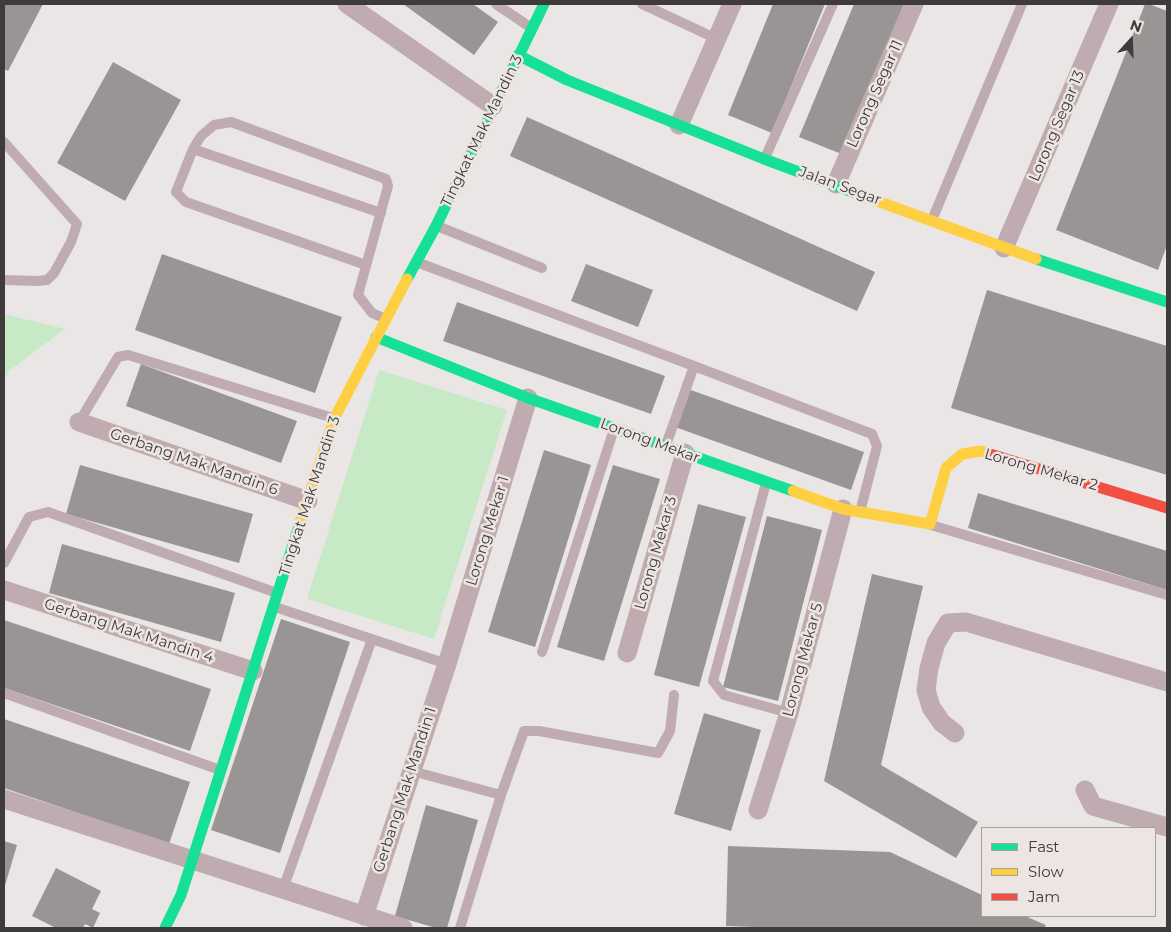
<!DOCTYPE html>
<html>
<head>
<meta charset="utf-8">
<style>
	body { margin:0 }
	#map { position:relative; width:1171px; height:932px; overflow:hidden; background:#eae6e5; font-family:Montserrat,sans-serif }
	canvas { display:block }
	.frame { position:absolute; inset:0; border:5px solid #3e3b3a; pointer-events:none }
	.legend { position:absolute; left:981px; top:827px; width:175px; height:90px; box-sizing:border-box; background:#ede5e2; border:1px solid #a7a19f; margin:0; padding:6px 9px; list-style:none; font-size:15px; color:#3e3b3a }
	.legend li { display:flex; align-items:center; gap:10px; height:25px }
	.legend b { width:25px; border:1px solid #a7a19f }
	.north { position:absolute; left:1106px; top:15px; width:50px; height:50px; -webkit-text-stroke:4px #ede5e2; paint-order:stroke; rotate:20deg; font-size:14px; font-weight:700; line-height:20px; text-align:center; color:#3e3b3a }
	.north::after { content:''; display:block; margin:auto; width:18px; height:22px; background:#3e3b3a; clip-path:polygon(50% 0,100% 100%,50% 72%,0 100%) }
</style>
</head>
<body>
<div id="map">
<canvas width="1171" height="932"></canvas>
<div class="frame"></div>
<ul class="legend">
<li><b style="height:6px;background:#16e098"></b>Fast</li>
<li><b style="height:6px;background:#ffcf43"></b>Slow</li>
<li><b style="height:6px;background:#f24e42"></b>Jam</li>
</ul>
<div class="north">N</div>
</div>
<script>
const ctx = document.querySelector('canvas').getContext('2d');
ctx.lineJoin = 'round';
function fill(path, color) { ctx.fillStyle = color; ctx.fill(path, 'evenodd'); }
const poly = rows => new Path2D(rows.map(r => 'M' + r).join(''));
function strokePath(path, color, width, dash) { ctx.strokeStyle = color; ctx.lineWidth = width; ctx.lineCap = dash ? 'butt' : 'round'; ctx.setLineDash(dash || []); ctx.stroke(path); }
function write(font, color, halo, rows, align = 'center') {
  ctx.font = font + ' Montserrat,sans-serif'; ctx.lineWidth = 5; ctx.setLineDash([]); ctx.textBaseline = 'middle'; ctx.strokeStyle = halo; ctx.fillStyle = color; for (const [text, x, y, turn = 0] of rows) {
    ctx.save(); ctx.translate(x, y); ctx.rotate((+turn || 0) * Math.PI / 180); ctx.textAlign = isNaN(turn) ? turn : align; if (halo) ctx.strokeText(text, 0, 0); ctx.fillText(text, 0, 0); ctx.restore();
  }
}
fill(poly([
	[4,314,65,329,9,371,4,380],
	[379,370,507,410,434,639,307,599]
]), '#c8e9c6');
fill(poly([
	[4,4,43,4,8,71,4,69],
	[403,4,473,4,498,22,474,55],
	[773,4,825,4,772,133,728,115],
	[854,4,906,4,844,155,799,137],
	[1145,4,1149,4,1167,11,1167,245,1158,270,1056,230],
	[113,62,181,100,125,201,57,163],
	[527,117,875,272,857,311,510,156],
	[162,254,342,317,315,393,135,330],
	[586,264,653,290,638,327,571,301],
	[987,290,1167,346,1167,475,951,408],
	[457,302,665,376,651,414,443,341],
	[141,364,297,421,281,463,126,406],
	[688,389,864,452,851,490,675,427],
	[544,450,591,465,535,647,488,632],
	[80,465,253,514,239,563,66,514],
	[613,465,660,479,604,661,557,647],
	[978,493,1167,551,1167,590,968,528],
	[698,504,746,517,699,687,654,675],
	[767,516,822,530,778,701,723,687],
	[62,544,235,593,221,642,49,593],
	[872,574,923,586,881,765,978,822,956,858,824,781],
	[281,619,350,642,280,853,211,830],
	[4,620,211,689,190,751,4,688],
	[704,713,761,730,731,831,674,814],
	[4,719,190,782,169,844,4,788],
	[426,805,478,820,447,928,436,928,395,916],
	[4,841,17,845,4,889],
	[728,846,890,852,982,895,982,916,1025,916,1046,925,1044,928,784,928,726,926],
	[56,868,101,891,92,909,100,913,93,928,85,924,83,928,56,928,32,916]
]), '#989594');
strokePath(poly([
	[496,4,530,27],
	[642,4,717,39],
	[4,142,77,224,71,242,54,273,47,280,37,281,4,280],
	[193,149,381,213],
	[765,158,833,4],
	[932,220,1022,4],
	[437,226,542,268],
	[419,263,694,366,666,445],
	[366,265,186,202,176,192,193,149,201,136,214,125,231,122,386,179,388,186,358,295,372,313,386,319],
	[694,366,872,434,877,446,860,512],
	[79,422,118,357,128,355,333,418],
	[766,483,713,681,724,695,789,713],
	[931,525,1167,595],
	[4,563,29,517,48,512,277,593],
	[275,607,447,664],
	[542,652,614,429],
	[4,693,220,770],
	[412,771,501,795],
	[283,889,372,639],
	[460,928,501,795,524,731,539,731,658,753,670,731,674,695]
]), '#c0acb0', 10);
strokePath(poly([
	[347,4,493,106],
	[679,125,732,4],
	[836,184,914,4],
	[1004,248,1109,4],
	[79,422,308,501],
	[4,590,253,671],
	[627,653,685,453],
	[955,733,942,723,931,707,926,690,929,668,936,643,948,623,966,622,1167,682],
	[1085,790,1093,806,1167,827],
	[4,799,403,928],
	[758,810,789,713,843,509],
	[364,916,447,664,528,398]
]), '#c0acb0', 19);
strokePath(poly([
	[518,55,567,80,764,159,858,194],
	[1036,259,1167,302],
	[407,279,436,226,544,4],
	[376,337,528,398,793,491],
	[165,928,181,895,300,523]
]), '#16e098', 11);
strokePath(poly([
	[858,194,1036,259],
	[793,491,843,509,930,524,946,468,962,454,981,451,990,454],
	[300,523,334,419,407,279]
]), '#ffcf43', 11);
strokePath(poly([
	[990,454,1167,508]
]), '#f24e42', 11);
write('15px', '#3e3b3a', '#ede5e2', [
	["Lorong Segar 11",875,94,-66],
	["Lorong Segar 13",1057,126,-67],
	["Tingkat Mak Mandin 3",482,131,-64],
	["Jalan Segar",840,186,20],
	["Lorong Mekar",650,441,20],
	["Gerbang Mak Mandin 6",194,462,19],
	["Lorong Mekar 2",1041,470,16],
	["Tingkat Mak Mandin 3",310,496,-72],
	["Lorong Mekar 1",488,531,-73],
	["Lorong Mekar 3",656,553,-74],
	["Gerbang Mak Mandin 4",129,631,18],
	["Lorong Mekar 5",803,660,-75],
	["Gerbang Mak Mandin 1",405,790,-72]
]);
</script>
</body>
</html>
